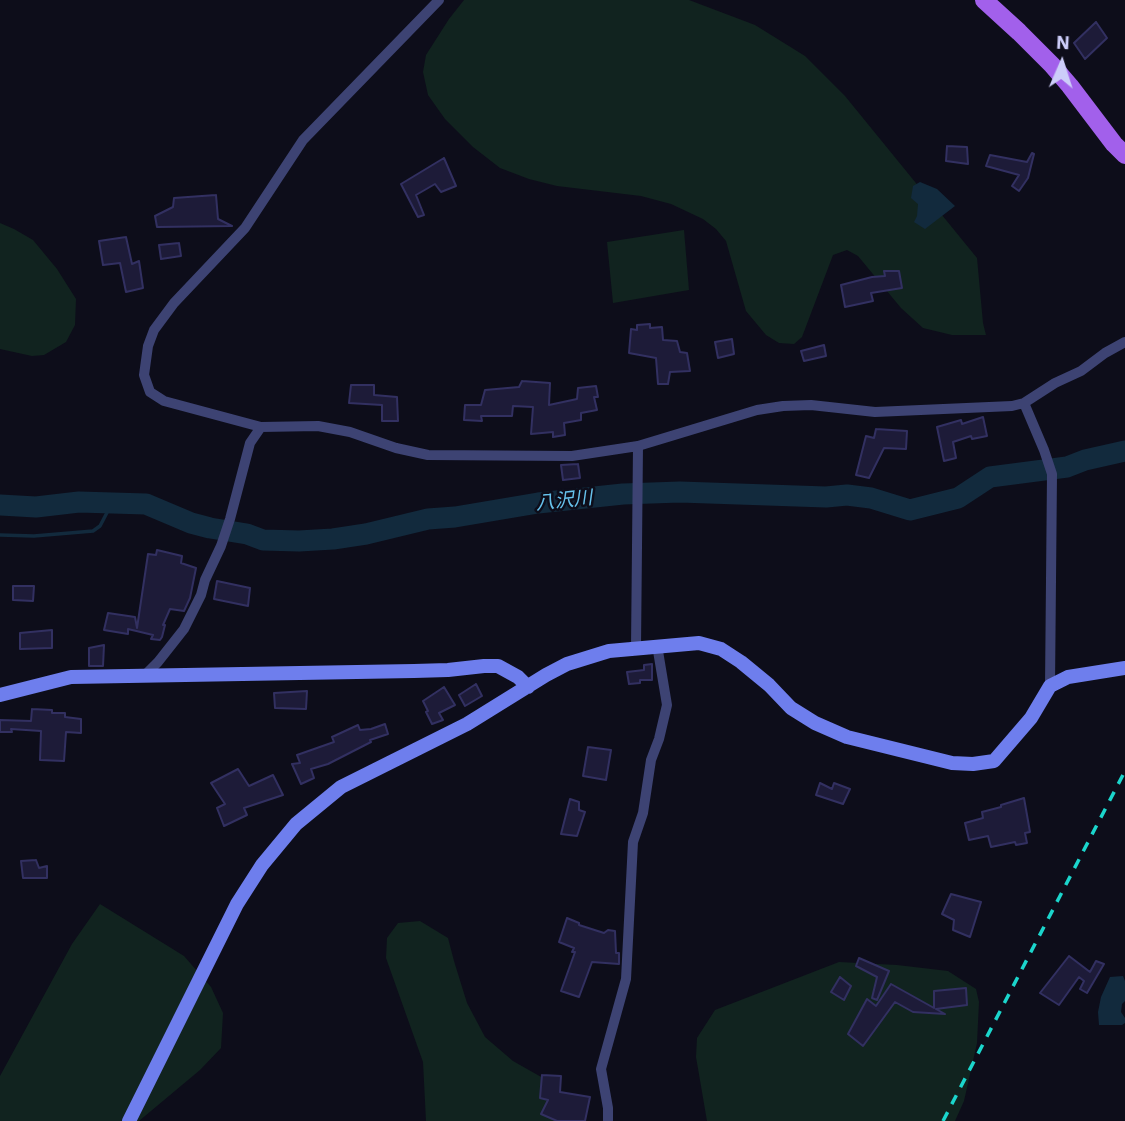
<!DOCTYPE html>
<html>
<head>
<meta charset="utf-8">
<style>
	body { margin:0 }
	#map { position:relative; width:1125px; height:1121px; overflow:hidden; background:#0d0d1a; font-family:"IBM Plex Sans",sans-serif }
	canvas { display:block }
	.north { position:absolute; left:1027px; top:28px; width:70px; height:70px; -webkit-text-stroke:5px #0d0d1a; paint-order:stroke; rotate:3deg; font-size:19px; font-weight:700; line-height:28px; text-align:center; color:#cccdf9 }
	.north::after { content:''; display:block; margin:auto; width:24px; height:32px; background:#cccdf9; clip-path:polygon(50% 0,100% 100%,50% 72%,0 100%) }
</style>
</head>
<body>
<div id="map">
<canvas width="1125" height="1121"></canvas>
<div class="north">N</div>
</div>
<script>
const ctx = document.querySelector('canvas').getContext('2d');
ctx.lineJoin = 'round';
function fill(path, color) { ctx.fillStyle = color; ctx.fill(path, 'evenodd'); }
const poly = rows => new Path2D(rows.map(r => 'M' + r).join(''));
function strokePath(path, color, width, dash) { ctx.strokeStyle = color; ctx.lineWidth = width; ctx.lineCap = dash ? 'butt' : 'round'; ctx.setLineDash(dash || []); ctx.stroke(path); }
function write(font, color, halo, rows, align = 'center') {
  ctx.font = font + ' "IBM Plex Sans","Noto Sans JP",sans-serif'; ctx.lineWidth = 5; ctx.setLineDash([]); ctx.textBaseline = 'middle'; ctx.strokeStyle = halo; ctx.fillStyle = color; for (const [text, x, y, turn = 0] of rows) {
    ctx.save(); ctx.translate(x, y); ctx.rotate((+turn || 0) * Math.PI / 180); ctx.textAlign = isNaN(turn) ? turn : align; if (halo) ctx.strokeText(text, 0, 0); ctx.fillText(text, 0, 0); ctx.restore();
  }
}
fill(poly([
	[464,0,689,0,755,25,805,56,845,96,977,258,983,323,986,335,952,335,923,328,901,308,858,256,847,250,833,255,802,337,794,344,779,343,766,335,746,311,726,241,716,229,703,219,671,204,641,196,557,186,529,179,500,168,473,147,445,119,428,95,423,72,426,55,449,19],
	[0,223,14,229,33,240,57,269,76,299,75,325,66,342,44,355,32,356,0,349],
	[684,230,689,290,613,303,607,242],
	[100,904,184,956,211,987,223,1013,221,1048,200,1070,139,1121,0,1121,0,1076,72,944],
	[420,921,448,938,454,961,467,1003,485,1037,513,1061,550,1082,561,1121,426,1121,423,1062,386,958,387,938,398,923],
	[839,962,897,965,948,971,976,989,979,1002,977,1043,964,1101,955,1121,707,1121,696,1057,697,1038,715,1010]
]), '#11231f');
fill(poly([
	[920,182,937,189,955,206,925,229,914,222,917,216,918,204,911,198,913,186],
	[1123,976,1125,981,1125,1001,1122,1004,1121,1012,1125,1018,1125,1023,1122,1025,1099,1025,1098,1012,1101,997,1110,977]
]), '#122a3d');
strokePath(poly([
	[0,535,34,536,93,531,100,526,112,503]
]), '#122a3d', 3.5);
strokePath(poly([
	[0,505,36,507,79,502,146,504,191,523,210,528,247,534,263,540,299,541,333,539,366,534,428,519,455,517,538,503,623,494,680,492,826,497,847,495,871,498,910,510,958,498,990,477,1067,467,1085,460,1125,451]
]), '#122a3d', 21);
const building = poly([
	[1096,22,1107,38,1085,59,1074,43,1096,22],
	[947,146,967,147,968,164,946,161,947,146],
	[1032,153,1034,154,1028,178,1019,191,1012,186,1019,175,986,166,990,155,1027,162,1032,153],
	[444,158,456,186,441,192,435,184,416,195,424,215,418,217,401,184,444,158],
	[216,195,218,219,232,226,157,227,155,216,173,207,174,198,216,195],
	[126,237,132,264,139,261,143,288,126,292,120,263,103,265,99,241,126,237],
	[179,243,181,256,161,259,159,245,179,243],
	[884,271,899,271,902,288,871,293,873,301,845,307,841,285,872,277,885,276,884,271],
	[650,324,650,328,662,327,663,340,677,341,680,352,687,353,690,371,670,372,668,384,658,384,656,358,629,353,631,329,637,330,637,325,650,324],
	[732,339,734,354,718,358,715,342,732,339],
	[824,345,826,356,804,361,801,351,824,345],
	[522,381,550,383,549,405,577,399,578,388,596,386,598,397,594,397,597,410,581,413,581,420,564,423,565,435,553,437,553,432,531,434,533,407,513,406,512,416,481,416,482,421,464,420,465,405,481,405,485,390,519,387,522,381],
	[351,385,374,385,374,395,397,397,398,421,382,421,382,405,349,403,351,385],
	[983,417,987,436,972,439,971,436,953,442,956,458,944,461,937,427,961,420,962,424,983,417],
	[876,429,907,431,906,449,884,448,869,478,856,475,866,436,874,438,876,429],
	[578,464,580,478,563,480,561,465,578,464],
	[157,550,182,556,181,563,196,568,190,598,184,611,170,609,163,625,165,625,162,637,160,640,151,639,153,635,128,629,128,634,104,630,108,613,135,617,137,628,148,554,156,555,157,550],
	[217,581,250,588,248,606,214,599,217,581],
	[13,586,34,586,33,601,13,600,13,586],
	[52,630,52,648,20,649,20,633,52,630],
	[104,645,103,666,89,666,89,648,104,645],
	[652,664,652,680,640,680,640,683,629,684,627,672,644,670,644,665,652,664],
	[476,684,482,696,465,706,459,695,476,684],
	[444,687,455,705,439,713,443,720,432,724,426,712,428,711,423,701,444,687],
	[307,691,306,709,275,708,274,693,307,691],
	[32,709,52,710,52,713,65,713,65,717,81,719,81,733,66,732,64,761,40,760,41,731,11,729,12,732,0,732,0,720,31,721,32,709],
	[385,724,388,734,370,740,371,742,328,764,311,769,314,778,301,784,292,764,300,763,297,755,334,742,332,737,358,725,360,730,371,729,385,724],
	[588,747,611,750,606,780,583,776,588,747],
	[238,769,249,786,273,775,283,795,244,808,247,815,224,826,217,808,225,804,211,783,238,769],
	[820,783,832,789,834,783,850,789,843,804,816,795,820,783],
	[1024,798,1030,832,1025,833,1027,843,1016,845,1015,842,991,847,988,836,969,840,965,823,983,818,982,812,1001,807,1001,805,1024,798],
	[570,799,579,802,579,810,585,812,577,836,561,834,570,799],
	[36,860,39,868,47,866,47,878,23,878,21,861,36,860],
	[951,894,981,902,970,937,953,930,954,920,942,914,951,894],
	[567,918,579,923,579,925,604,933,608,930,615,931,616,953,619,953,619,964,592,962,579,997,561,991,575,952,572,952,574,948,559,942,567,918],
	[1069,956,1090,972,1096,961,1104,964,1087,993,1080,989,1084,981,1079,977,1059,1005,1040,993,1069,956],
	[859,958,889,971,877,1000,872,998,877,977,856,966,859,958],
	[840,977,851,986,844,1000,831,992,840,977],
	[891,984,934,1008,934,991,966,988,967,1005,936,1009,945,1014,913,1012,895,1002,863,1046,848,1034,867,999,876,1006,891,984],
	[542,1075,561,1076,560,1092,590,1097,585,1121,557,1121,541,1114,548,1100,540,1098,542,1075]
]);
fill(building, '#1d1b38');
strokePath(building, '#323061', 2);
strokePath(poly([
	[439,0,303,140,245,228,174,303,154,330,148,346,144,375,150,392,164,401,261,427,318,426,350,432,396,448,428,455,572,456,638,446,757,410,783,406,811,405,875,412,1012,406,1024,403,1055,383,1081,371,1105,353,1125,342],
	[1024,403,1044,450,1052,474,1050,686],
	[636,647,638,446],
	[146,674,158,662,184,629,201,595,205,580,221,546,230,519,250,443,261,427],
	[608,1121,608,1108,601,1069,626,979,633,842,643,813,651,760,659,739,667,705,657,645]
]), '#3d4373', 10);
strokePath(poly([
	[0,695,71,677,414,671,448,670,484,666,498,666,518,677,528,687],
	[129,1121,237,904,262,865,296,824,341,787,467,724,546,675,567,664,609,651,699,643,721,649,741,662,769,685,791,708,815,723,847,737,952,763,973,764,994,761,1031,718,1050,686,1068,677,1125,668]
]), '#6e7eed', 14);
strokePath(poly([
	[984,0,1019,32,1052,65,1070,86,1114,144,1125,155]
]), '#a260eb', 18);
strokePath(poly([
	[943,1121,1125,771]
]), '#1bd5cc', 3.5, [10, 9]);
write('italic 19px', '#66c2ec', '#0d0d1a', [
	["八沢川",564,501,-6]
]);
</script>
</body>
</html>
